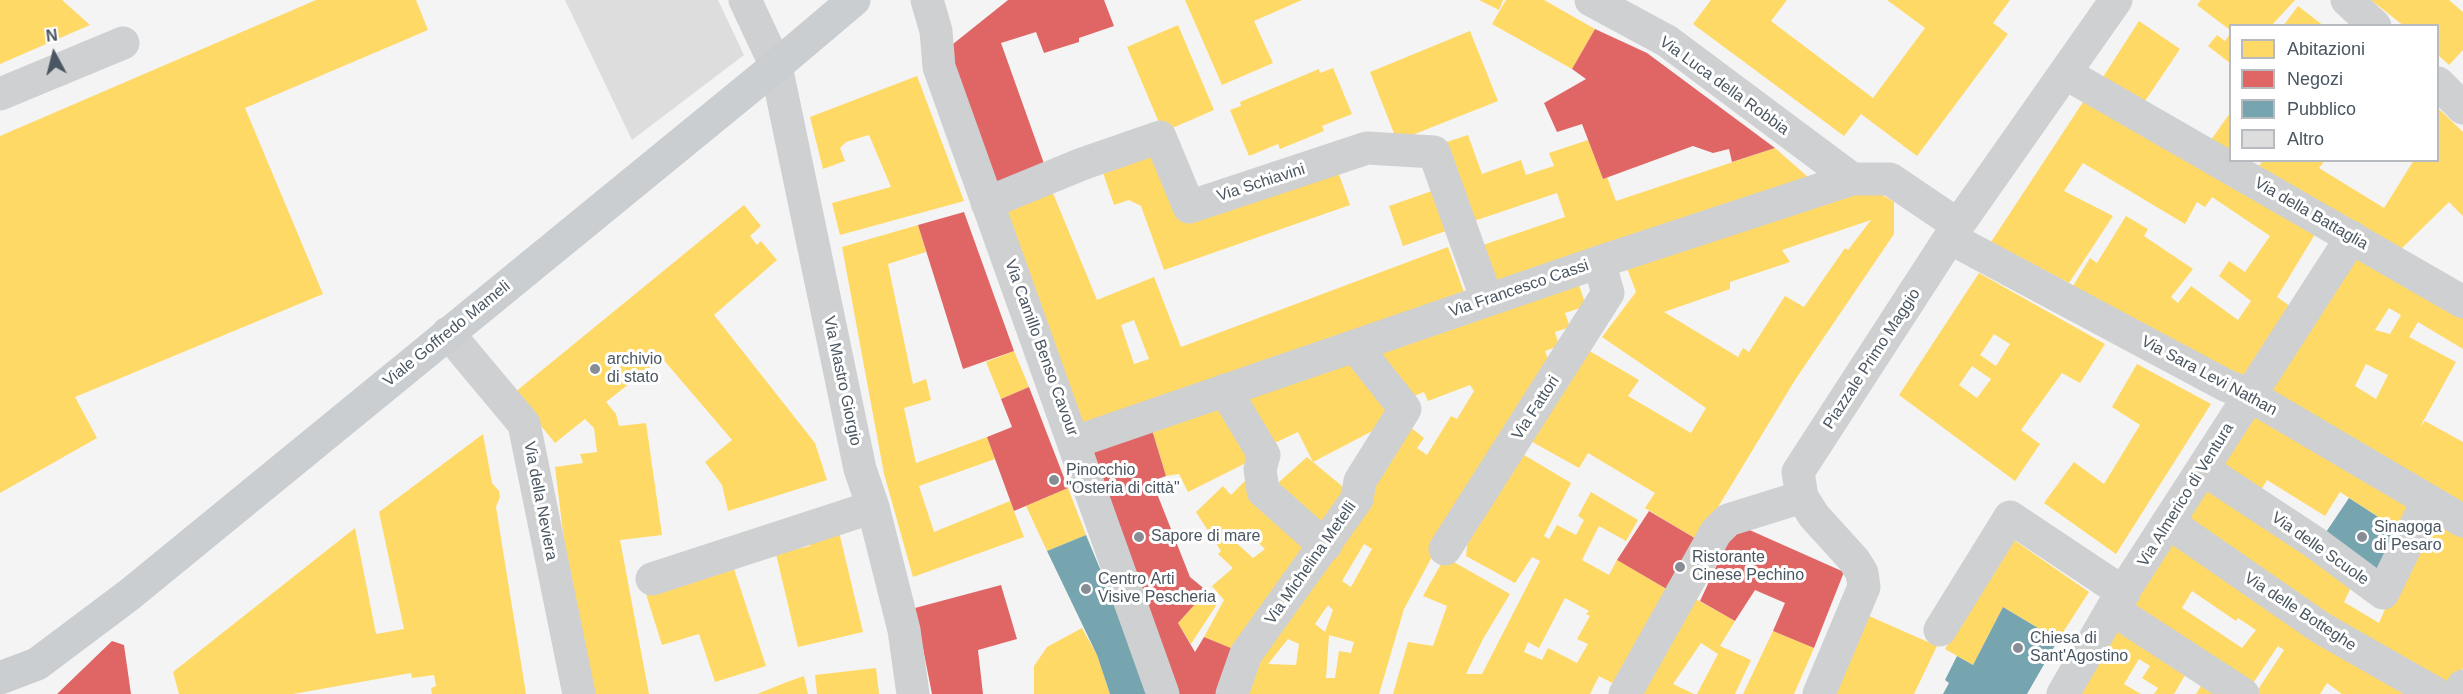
<!DOCTYPE html>
<html>
<head>
<meta charset="utf-8">
<style>
	body { margin:0 }
	#map { position:relative; width:2463px; height:694px; overflow:hidden; background:#f4f4f4; font-family:Helvetica,sans-serif }
	canvas { display:block }
	.legend { position:absolute; left:2229px; top:24px; width:210px; height:138px; box-sizing:border-box; background:#fff; border:2px solid #b7bbc0; margin:0; padding:8px 10px; list-style:none; font-size:18px; color:#4a5661 }
	.legend li { display:flex; align-items:center; gap:12px; height:30px }
	.legend b { width:30px; border:2px solid #b7bbc0 }
	.north { position:absolute; left:24px; top:24px; width:60px; height:60px; -webkit-text-stroke:4px #fff; paint-order:stroke; rotate:353deg; font-size:16px; font-weight:700; line-height:24px; text-align:center; color:#4a5661 }
	.north::after { content:''; display:block; margin:auto; width:21px; height:27px; background:#4a5661; clip-path:polygon(50% 0,100% 100%,50% 72%,0 100%) }
</style>
</head>
<body>
<div id="map">
<canvas width="2463" height="694"></canvas>
<ul class="legend">
<li><b style="height:16px;background:#ffd966"></b>Abitazioni</li>
<li><b style="height:16px;background:#e06666"></b>Negozi</li>
<li><b style="height:16px;background:#76a5af"></b>Pubblico</li>
<li><b style="height:16px;background:#ddddde"></b>Altro</li>
</ul>
<div class="north">N</div>
</div>
<script>
const ctx = document.querySelector('canvas').getContext('2d');
ctx.lineJoin = 'round';
function fill(path, color) { ctx.fillStyle = color; ctx.fill(path, 'evenodd'); }
const poly = rows => new Path2D(rows.map(r => 'M' + r).join(''));
function strokePath(path, color, width, dash) { ctx.strokeStyle = color; ctx.lineWidth = width; ctx.lineCap = dash ? 'butt' : 'round'; ctx.setLineDash(dash || []); ctx.stroke(path); }
function write(font, color, halo, rows, align = 'center') {
  ctx.font = font + ' Helvetica,sans-serif'; ctx.lineWidth = 6; ctx.setLineDash([]); ctx.textBaseline = 'middle'; ctx.strokeStyle = halo; ctx.fillStyle = color; for (const [text, x, y, turn = 0] of rows) {
    ctx.save(); ctx.translate(x, y); ctx.rotate((+turn || 0) * Math.PI / 180); ctx.textAlign = isNaN(turn) ? turn : align; if (halo) ctx.strokeText(text, 0, 0); ctx.fillText(text, 0, 0); ctx.restore();
  }
}
fill(poly([
	[0,0,62,0,90,25,0,64],
	[316,0,416,0,428,30,245,108,323,294,75,397,97,438,0,493,0,136],
	[1185,0,1302,0,1254,21,1273,63,1222,85],
	[1479,0,1503,0,1499,10],
	[1506,0,1544,0,1595,29,1572,69,1492,24],
	[1711,0,1787,0,1771,21,1873,98,1925,28,1887,0,2010,0,1993,23,2008,34,1917,156,1861,114,1844,136,1693,24],
	[2201,0,2295,0,2271,26,2230,26,2230,30,2197,5],
	[2371,0,2449,0,2463,12,2463,50,2449,65,2438,55,2438,26,2404,26],
	[2298,6,2324,26,2283,26],
	[2139,21,2180,49,2143,104,2103,77],
	[1178,25,1214,110,1163,132,1127,47],
	[1470,31,1498,101,1397,141,1370,72],
	[2230,34,2230,63,2208,46,2217,35,2225,41],
	[1333,68,1352,114,1322,126,1324,131,1280,149,1278,144,1249,156,1230,110,1241,106,1240,102,1319,69,1320,73],
	[917,76,964,201,840,235,832,203,891,187,869,135,846,142,840,148,845,161,823,169,810,117],
	[2087,96,2320,226,2277,297,2297,311,2246,387,2073,286,2090,258,2097,263,2126,216,2148,229,2144,236,2193,269,2171,297,2178,303,2191,286,2238,320,2251,301,2219,276,2229,261,2245,272,2270,236,2212,197,2205,207,2197,202,2185,224,2083,163,2064,191,2113,216,2069,283,1991,242],
	[2438,108,2463,132,2463,216,2449,202,2399,251,2259,166,2263,160,2325,160,2319,168,2384,208,2414,160,2438,160],
	[2230,113,2230,153,2211,140],
	[1468,135,1482,174,1521,160,1526,175,1554,166,1549,153,1588,140,1603,179,1607,177,1616,201,1775,148,1808,177,1497,287,1483,245,1565,217,1557,193,1471,222,1444,143],
	[1151,146,1180,220,1337,169,1350,205,1164,270,1141,206,1129,200,1114,205,1100,164],
	[1050,186,1097,300,1154,277,1181,347,1448,247,1464,292,1080,426,1003,205],
	[1134,320,1149,359,1134,364,1121,325],
	[1873,189,1894,202,1894,234,1795,380,1698,540,1645,508,1655,493,1588,453,1579,468,1527,439,1586,349,1639,380,1628,396,1691,433,1706,408,1602,337,1636,292,1627,268],
	[1871,220,1848,250,1845,248,1804,307,1785,296,1749,352,1743,348,1738,357,1664,312,1730,289,1730,282,1790,262,1782,250],
	[1432,191,1446,231,1403,246,1389,206],
	[744,205,761,226,750,236,757,245,761,241,777,260,714,315,815,443,827,480,728,511,722,485,705,462,732,440,662,358,606,402,616,414,619,426,646,423,662,535,620,540,649,694,592,694,565,549,555,467,583,463,580,454,597,452,594,428,585,419,555,443,514,393],
	[918,225,926,252,888,264,913,384,926,379,931,400,904,408,916,463,987,437,995,459,919,486,934,532,1010,501,1024,537,913,577,884,474,842,247],
	[2355,247,2463,312,2463,349,2418,322,2409,337,2456,362,2420,427,2425,421,2463,442,2463,511,2261,394],
	[2389,308,2401,315,2390,334,2375,330],
	[2366,364,2388,375,2376,399,2355,386],
	[1979,273,2105,344,2080,383,2062,373,2021,430,2040,444,2015,481,1899,395],
	[1994,334,2010,344,1996,366,1980,355],
	[1972,366,1991,379,1977,398,1959,385],
	[1579,285,1586,306,1565,313,1570,327,1555,332,1559,346,1545,351,1550,364,1434,553,1404,609,1379,694,1239,694,1405,423,1424,438,1417,448,1427,455,1451,416,1457,419,1474,391,1470,385,1428,401,1424,392,1409,398,1372,355],
	[1364,544,1372,549,1351,587,1342,581],
	[1328,605,1333,610,1325,632,1315,624],
	[1329,635,1354,642,1351,653,1339,651,1335,678,1326,678],
	[1288,639,1299,644,1296,665,1268,664],
	[1014,351,1029,387,1001,399,986,362],
	[1359,360,1399,411,1380,427,1313,462,1354,496,1324,536,1269,491,1307,457,1313,462,1298,432,1266,447,1238,401],
	[2137,364,2211,404,2116,554,2044,503,2074,462,2104,484,2140,425,2112,407],
	[1228,403,1260,456,1188,492,1179,474,1166,476,1152,430],
	[2252,404,2418,502,2403,533,2340,492,2325,516,2267,480,2256,498,2213,470],
	[483,434,492,483,499,491,500,497,496,507,526,694,432,694,431,688,436,686,434,675,412,678,411,673,293,694,179,694,173,672,355,528,376,634,404,629,379,512],
	[1514,449,1571,483,1544,536,1549,539,1557,525,1576,535,1584,520,1578,516,1591,492,1638,520,1626,541,1599,526,1582,560,1609,575,1617,560,1670,591,1616,685,1599,676,1590,694,1393,694,1408,642,1433,646,1447,606,1423,596,1445,557,1510,594,1483,639,1466,674,1482,674,1540,561,1532,557,1515,583,1466,556,1470,519],
	[1565,598,1589,611,1586,614,1590,616,1577,639,1588,644,1577,663,1548,648,1542,660,1524,652,1528,642,1539,648],
	[2208,476,2356,577,2344,602,2379,623,2429,510,2463,527,2463,668,2449,694,2179,522],
	[1247,479,1320,547,1243,653,1204,637,1224,600,1212,586,1233,568,1218,554,1221,551,1196,512,1223,486,1231,495],
	[1237,533,1246,542,1251,536,1265,549,1253,558,1232,539],
	[1068,488,1086,535,1047,551,1026,506],
	[839,532,863,632,798,647,776,554,810,546,808,539],
	[2174,534,2422,694,2342,694,2327,683,2320,694,2255,694,2284,650,2278,646,2247,692,2125,610],
	[2192,591,2236,621,2238,618,2256,630,2242,648,2182,608],
	[2014,540,2089,592,2058,640,2003,607,1973,665,1945,649],
	[733,566,766,666,715,682,699,634,662,645,646,594],
	[1207,591,1219,601,1191,644,1178,623],
	[1692,597,1735,621,1720,646,1751,660,1735,694,1697,694,1718,654,1701,643,1673,684,1694,694,1639,694],
	[1869,616,1937,646,1914,694,1833,694],
	[2122,621,2191,665,2174,694,2154,694,2158,688,2142,678,2150,666,2139,659,2124,684,2141,694,2075,694],
	[1082,628,1097,655,1110,694,1034,694,1034,666,1047,647],
	[1773,631,1814,648,1794,694,1743,694],
	[876,668,879,694,817,694,815,675],
	[804,676,808,694,757,694,787,682],
	[2207,676,2233,694,2196,694]
]), '#ffd966');
fill(poly([
	[1008,0,1104,0,1114,26,1079,38,1079,42,1044,53,1036,32,1001,43,1047,172,997,190,948,48],
	[1595,29,1647,53,1775,148,1732,162,1729,149,1713,153,1693,146,1603,179,1582,124,1557,132,1544,103,1586,79,1572,69],
	[964,212,1014,351,963,369,918,225],
	[1029,387,1068,488,1014,511,987,437,1012,427,1001,399],
	[1152,430,1166,476,1152,481,1190,577,1207,591,1178,623,1195,652,1204,637,1243,653,1229,694,1179,694,1147,615,1088,452],
	[1649,511,1698,540,1670,591,1617,560],
	[1736,524,1844,572,1814,648,1773,631,1785,603,1755,590,1735,621,1700,601],
	[1001,585,1017,639,978,650,983,694,932,694,915,608],
	[112,641,124,645,131,694,57,694]
]), '#e06666');
fill(poly([
	[2349,498,2403,533,2379,583,2320,541],
	[1086,535,1152,694,1110,694,1097,655,1047,551],
	[2003,607,2058,640,2027,694,1943,694,1949,683,1945,680,1957,656,1973,665]
]), '#76a5af');
fill(poly([
	[565,0,718,0,744,55,632,140]
]), '#ddddde');
strokePath(poly([
	[745,0,776,66,860,469,873,507,904,630,913,694],
	[927,0,936,31,939,67,1163,694],
	[1591,0,1667,41,1852,179],
	[2347,0,2375,26],
	[2065,73,2463,302],
	[2438,83,2463,108],
	[0,94,123,43],
	[987,203,1082,164,1160,137,1189,207,1367,148,1434,152,1487,300],
	[1950,238,2225,385,2249,395,2463,521],
	[448,333,524,424,579,694],
	[1225,390,1264,455,1260,469,1263,491,1325,546],
	[1075,442,1599,262,1852,179,1890,179,1958,225],
	[2203,469,2314,542,2383,593,2427,502],
	[2168,522,2321,628,2437,694],
	[1445,549,1608,293,1599,262],
	[652,579,873,507],
	[2112,609,2243,694],
	[1940,630,2010,517,2124,593],
	[1232,694,1246,654,1357,499,1360,481,1405,409,1355,346],
	[1625,694,1716,532,1728,520,1802,497],
	[1819,694,1864,587,1862,573,1854,560,1814,516,1802,497,1798,472,1958,225,2116,0],
	[2063,694,2112,609,2352,237],
	[2458,694,2463,686]
]), '#ced0d2', 33);
strokePath(poly([
	[0,678,37,664,129,595,776,66,854,0]
]), '#caced1', 33);
for (const [x, y, r, color] of [
	[595,369,6,"#868d94"],
	[1054,480,6,"#868d94"],
	[1139,537,6,"#868d94"],
	[2362,537,6,"#868d94"],
	[1680,567,6,"#868d94"],
	[1086,589,6,"#868d94"],
	[2018,648,6,"#868d94"]
]) { const dot = new Path2D(); dot.arc(x, y, r, 0, 2 * Math.PI); ctx.fillStyle = color; ctx.fill(dot); strokePath(dot, '#fff', 2); }
write('16px', '#4a5661', '#fff', [
	["Via Luca della Robbia",1724,86,36],
	["Via Schiavini",1261,183,-18],
	["Via della Battaglia",2311,214,30],
	["Via Francesco Cassi",1519,289,-19],
	["Viale Goffredo Mameli",447,334,-39],
	["Via Camillo Benso Cavour",1041,348,70],
	["Piazzale Primo Maggio",1872,359,-57],
	["Via Sara Levi Nathan",2209,376,28],
	["Via Mastro Giorgio",842,381,78],
	["Via Fattori",1536,408,-57],
	["Via Almerico di Ventura",2186,495,-58],
	["Via della Neviera",540,501,79],
	["Via delle Scuole",2320,549,35],
	["Via Michelina Metelli",1311,563,-55],
	["Via delle Botteghe",2300,612,33]
]);
write('16px', '#4a5661', '#fff', [
	["archivio",607,360],
	["di stato",607,378],
	["Pinocchio",1066,471],
	["\"Osteria di città\"",1066,489],
	["Sinagoga",2374,528],
	["di Pesaro",2374,546],
	["Sapore di mare",1151,537],
	["Ristorante",1692,558],
	["Cinese Pechino",1692,576],
	["Centro Arti",1098,580],
	["Visive Pescheria",1098,598],
	["Chiesa di",2030,639],
	["Sant'Agostino",2030,657]
], 'left');
</script>
</body>
</html>
